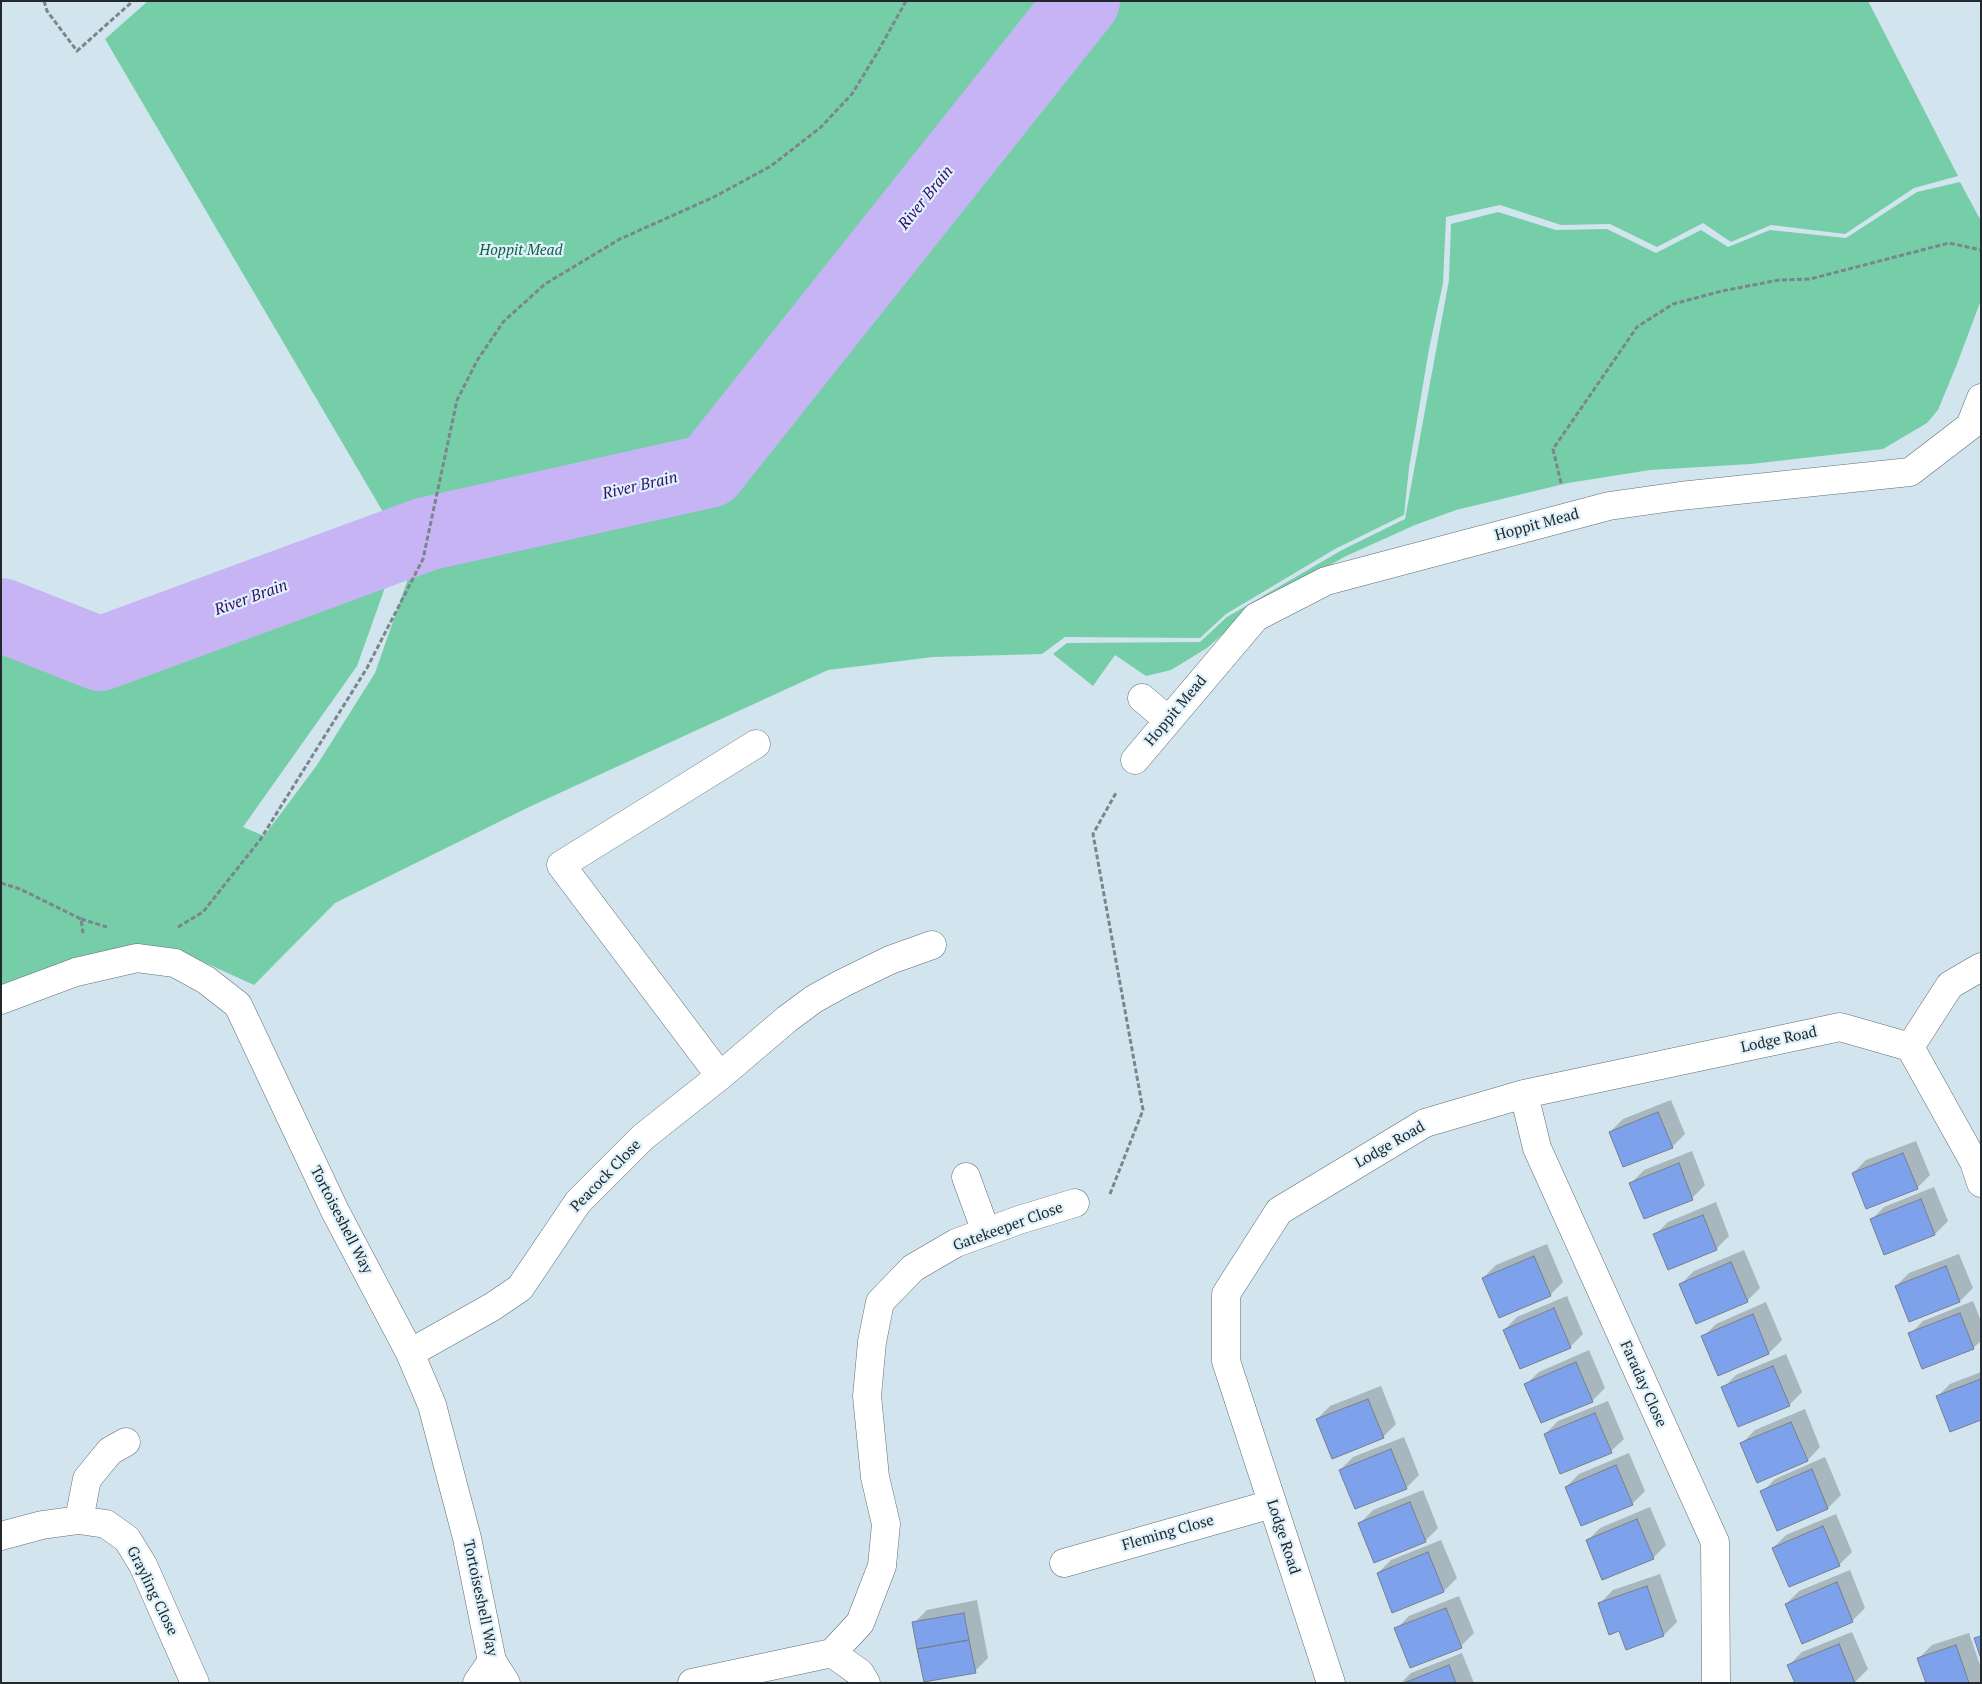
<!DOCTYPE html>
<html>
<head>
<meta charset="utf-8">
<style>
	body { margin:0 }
	#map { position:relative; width:1982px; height:1684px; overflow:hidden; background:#d2e4ed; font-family:"PT Serif",serif }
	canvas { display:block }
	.frame { position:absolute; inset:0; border:2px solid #22282c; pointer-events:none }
</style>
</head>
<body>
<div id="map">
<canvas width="1982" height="1684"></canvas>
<div class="frame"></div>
</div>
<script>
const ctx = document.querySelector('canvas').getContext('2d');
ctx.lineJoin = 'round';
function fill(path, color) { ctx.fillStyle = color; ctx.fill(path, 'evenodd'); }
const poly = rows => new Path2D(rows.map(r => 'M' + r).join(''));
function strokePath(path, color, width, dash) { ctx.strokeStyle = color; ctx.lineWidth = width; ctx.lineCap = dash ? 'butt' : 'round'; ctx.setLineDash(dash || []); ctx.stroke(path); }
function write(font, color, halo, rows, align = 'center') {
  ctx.font = font + ' "PT Serif",serif'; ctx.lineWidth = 4.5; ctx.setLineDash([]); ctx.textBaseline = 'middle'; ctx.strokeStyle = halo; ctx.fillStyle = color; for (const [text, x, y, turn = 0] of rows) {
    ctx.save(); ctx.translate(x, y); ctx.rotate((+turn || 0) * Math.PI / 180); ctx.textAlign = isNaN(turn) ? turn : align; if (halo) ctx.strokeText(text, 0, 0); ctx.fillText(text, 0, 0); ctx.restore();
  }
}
fill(poly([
	[148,1,1046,1,709,471,393,529,105,39],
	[1100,1,1868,1,1958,176,1914,188,1845,234,1771,225,1731,242,1703,223,1657,247,1610,224,1561,225,1500,205,1446,217,1443,283,1429,349,1409,468,1404,515,1335,549,1226,614,1200,638,1065,637,1042,654,933,657,828,670,529,807,335,903,254,985,175,949,1,1010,1,626,105,665,392,560,388,579,357,666,243,827,264,836,317,765,375,673,417,553,500,531,714,484],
	[1960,182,1981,221,1981,300,1957,364,1938,410,1927,423,1883,449,1751,464,1650,470,1568,483,1456,510,1415,525,1344,557,1248,612,1207,648,1171,670,1146,676,1115,655,1093,686,1053,654,1067,643,1200,642,1227,617,1342,550,1405,519,1449,280,1451,224,1498,212,1556,230,1607,229,1656,253,1701,230,1728,247,1770,230,1846,238,1917,192]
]), '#75cea7');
fill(poly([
	[1671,1100,1685,1134,1672,1147,1610,1132,1623,1119],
	[1916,1141,1930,1175,1917,1188,1853,1173,1866,1160],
	[1692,1151,1705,1185,1692,1198,1631,1183,1644,1170],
	[1934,1187,1948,1221,1935,1234,1885,1254,1871,1220,1884,1207],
	[1716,1202,1729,1236,1716,1249,1655,1235,1668,1222],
	[1547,1244,1563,1282,1550,1295,1483,1278,1496,1265],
	[1744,1250,1760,1288,1747,1301,1681,1284,1694,1271],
	[1959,1254,1973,1288,1960,1301,1910,1320,1896,1286,1909,1273],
	[1567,1296,1583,1334,1570,1347,1504,1330,1517,1317],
	[1973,1301,1981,1321,1981,1341,1973,1348,1910,1334,1923,1321],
	[1766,1302,1782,1340,1769,1353,1719,1374,1703,1337,1716,1324],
	[1589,1350,1605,1388,1592,1401,1526,1384,1539,1372],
	[1786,1354,1802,1392,1789,1405,1723,1388,1736,1375],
	[1981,1372,1981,1419,1937,1397,1950,1384],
	[1381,1386,1396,1424,1383,1437,1317,1419,1330,1406],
	[1608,1401,1624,1439,1611,1451,1545,1434,1558,1421],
	[1805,1409,1820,1447,1808,1460,1742,1443,1755,1430],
	[1404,1437,1419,1475,1406,1488,1340,1470,1353,1457],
	[1629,1453,1645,1491,1632,1504,1566,1487,1579,1474],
	[1825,1457,1841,1495,1828,1508,1778,1530,1762,1492,1775,1479],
	[1423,1490,1438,1528,1425,1541,1360,1523,1373,1510],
	[1650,1507,1666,1545,1653,1558,1587,1541,1600,1528],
	[1836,1514,1852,1552,1839,1565,1773,1548,1786,1535],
	[1441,1540,1457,1578,1444,1591,1378,1573,1391,1560],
	[1850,1570,1865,1608,1852,1621,1786,1604,1799,1591],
	[1660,1574,1677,1622,1664,1635,1626,1648,1620,1629,1600,1603,1613,1590],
	[1459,1596,1474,1633,1461,1646,1411,1667,1396,1629,1409,1616],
	[977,1600,988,1658,975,1671,914,1623,927,1610],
	[1852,1632,1868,1669,1855,1682,1853,1683,1789,1665,1802,1652],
	[1969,1633,1981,1668,1981,1683,1927,1683,1919,1658,1932,1645],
	[1462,1653,1474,1683,1401,1683,1411,1673]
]), '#0003');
strokePath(poly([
	[1,615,100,654,426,534,709,471,1083,1]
]), '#c6b4f5', 74);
const building = poly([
	[1658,1112,1673,1148,1623,1167,1609,1132,1658,1112],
	[1903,1153,1918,1189,1866,1209,1852,1173,1903,1153],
	[1679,1163,1693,1200,1644,1219,1629,1183,1679,1163],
	[1921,1199,1935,1235,1884,1255,1870,1219,1921,1199],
	[1703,1215,1717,1250,1668,1270,1653,1234,1703,1215],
	[1534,1256,1551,1296,1499,1318,1482,1278,1534,1256],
	[1731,1262,1748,1302,1696,1324,1679,1284,1731,1262],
	[1946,1266,1960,1302,1909,1322,1895,1286,1946,1266],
	[1554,1308,1571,1348,1520,1369,1503,1330,1554,1308],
	[1960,1313,1974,1349,1922,1369,1908,1333,1960,1313],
	[1753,1314,1769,1354,1718,1376,1701,1336,1753,1314],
	[1576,1362,1593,1402,1541,1423,1524,1384,1576,1362],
	[1773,1366,1790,1406,1738,1427,1721,1387,1773,1366],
	[1981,1379,1981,1420,1950,1432,1936,1396,1981,1379],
	[1368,1399,1384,1438,1332,1459,1316,1419,1368,1399],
	[1595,1413,1612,1453,1560,1474,1544,1434,1595,1413],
	[1791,1422,1808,1461,1757,1483,1740,1443,1791,1422],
	[1391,1449,1407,1489,1355,1509,1339,1470,1391,1449],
	[1616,1465,1633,1505,1581,1526,1565,1487,1616,1465],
	[1812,1469,1828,1509,1777,1531,1760,1491,1812,1469],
	[1410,1502,1426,1542,1374,1563,1358,1523,1410,1502],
	[1637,1519,1654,1559,1602,1580,1586,1540,1637,1519],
	[1823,1526,1840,1566,1789,1587,1772,1548,1823,1526],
	[1428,1552,1444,1592,1392,1613,1377,1573,1428,1552],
	[1837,1582,1853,1622,1802,1644,1785,1604,1837,1582],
	[1647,1586,1664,1636,1626,1650,1619,1631,1609,1635,1598,1603,1647,1586],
	[1446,1608,1462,1648,1410,1668,1394,1628,1446,1608],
	[964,1613,969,1640,917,1649,912,1622,964,1613],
	[1981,1636,1981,1659,1974,1638,1981,1636],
	[969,1640,976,1673,924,1682,917,1649,969,1640],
	[1839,1644,1855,1683,1795,1683,1787,1665,1839,1644],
	[1956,1645,1969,1683,1926,1683,1917,1658,1956,1645],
	[1449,1665,1456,1683,1404,1683,1449,1665]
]);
fill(building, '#7da1ea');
strokePath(building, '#777e8c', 1);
const minor = poly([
	[1142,698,1168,720],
	[1135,760,1256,617,1326,581,1609,506,1680,496,1910,472,1970,426,1981,398],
	[1,1000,76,972,137,958,175,963,206,980,238,1005,335,1211,410,1353,432,1405,467,1538,492,1661,506,1683],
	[1910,1047,1950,985,1981,967],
	[720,1076,561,865,756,744],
	[1524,1094,1537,1148,1715,1542,1716,1683],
	[966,1177,986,1232],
	[410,1353,492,1307,520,1288,578,1202,643,1137,720,1076,787,1019,814,999,843,983,890,960,932,945],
	[79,1520,87,1479,110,1451,126,1442],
	[1,1536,42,1525,79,1520,106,1524,127,1539,143,1565,195,1683],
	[1064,1563,1272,1504],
	[832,1653,860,1623,882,1566,886,1524,875,1477,867,1396,872,1342,880,1302,913,1268,956,1243,1019,1220,1075,1203],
	[477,1683,492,1661],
	[692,1683,832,1653,860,1673,866,1683],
	[1331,1683,1226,1361,1226,1294,1279,1211,1425,1123,1524,1094,1840,1027,1910,1047,1974,1162,1981,1183]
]);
strokePath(minor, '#5f6e77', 29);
strokePath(poly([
	[44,1,47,11,77,51,133,1],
	[1561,483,1553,449,1637,327,1673,304,1722,291,1779,280,1810,279,1949,243,1981,250],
	[1,883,20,889,81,919,83,933],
	[81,919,107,927],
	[178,927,203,912,260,840,367,668,423,559,457,400,478,359,504,321,545,284,620,239,714,197,771,166,821,127,852,94,877,53,906,1],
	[1110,1194,1143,1110,1093,834,1117,791]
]), '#7a868c', 3, [5, 2.5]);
strokePath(minor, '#fff', 28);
write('italic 15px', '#106145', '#dff1fa', [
	["Hoppit Mead",521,251]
]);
write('15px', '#22282c', '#dff1fa', [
	["Hoppit Mead",1537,525,-15],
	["Hoppit Mead",1176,711,-50],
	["Lodge Road",1779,1040,-12],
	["Lodge Road",1390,1145,-30],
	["Peacock Close",606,1176,-46],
	["Tortoiseshell Way",341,1220,63],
	["Gatekeeper Close",1008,1227,-20],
	["Faraday Close",1643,1384,66],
	["Fleming Close",1168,1533,-16],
	["Lodge Road",1283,1537,72],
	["Grayling Close",152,1591,64],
	["Tortoiseshell Way",480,1598,78]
]);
write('italic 16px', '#370b69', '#dff1fa', [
	["River Brain",926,198,-51],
	["River Brain",640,486,-13],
	["River Brain",251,598,-20]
]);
</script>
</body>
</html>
